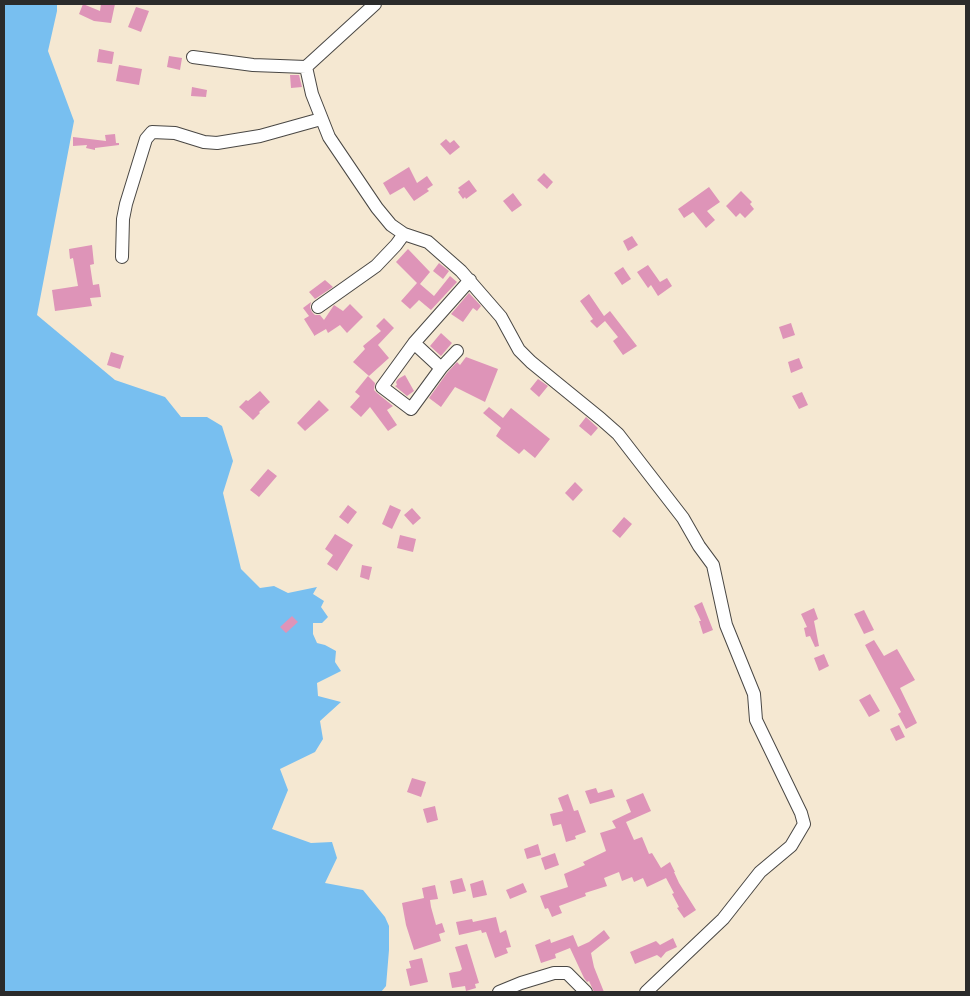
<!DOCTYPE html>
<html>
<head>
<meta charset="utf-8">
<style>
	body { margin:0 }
	#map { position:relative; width:970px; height:996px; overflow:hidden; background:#f5e8d2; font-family:Mali,sans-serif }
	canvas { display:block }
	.frame { position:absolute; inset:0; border:5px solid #2b2b2b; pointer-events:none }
</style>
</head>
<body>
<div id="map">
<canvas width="970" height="996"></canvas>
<div class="frame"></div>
</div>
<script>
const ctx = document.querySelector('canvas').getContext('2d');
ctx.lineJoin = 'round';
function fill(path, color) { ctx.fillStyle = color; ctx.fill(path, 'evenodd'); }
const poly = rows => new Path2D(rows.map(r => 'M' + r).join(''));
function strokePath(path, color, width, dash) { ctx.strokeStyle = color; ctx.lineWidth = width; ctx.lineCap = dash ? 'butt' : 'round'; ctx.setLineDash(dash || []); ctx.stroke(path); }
fill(poly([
	[4,4,57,4,57,11,48,51,74,121,37,315,115,380,165,397,181,417,207,417,222,426,233,461,223,493,241,569,260,588,274,586,288,593,317,587,313,594,324,601,321,607,328,617,322,623,313,623,313,634,317,643,325,645,336,651,335,662,341,671,317,683,318,696,341,702,320,721,323,739,315,752,280,769,288,790,272,829,311,843,332,842,337,858,325,883,363,890,385,917,389,926,389,950,386,986,381,992,4,992]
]), '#78bff0');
fill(poly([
	[83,4,100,11,101,4,115,4,111,23,94,21,79,14],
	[136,7,149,11,141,32,128,27],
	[99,49,114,52,112,64,97,62],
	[169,56,182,58,180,70,167,67],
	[119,65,142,69,139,85,116,81],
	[290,75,299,75,302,87,291,88],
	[192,87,207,90,206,97,191,96],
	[115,134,116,143,119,143,119,145,95,148,95,150,86,148,87,145,73,146,73,137,106,141,105,135],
	[446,139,450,143,454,140,460,147,450,155,440,144],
	[409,167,417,183,427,176,433,185,427,189,429,191,414,201,404,187,390,195,383,183],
	[544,173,553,182,547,189,537,180],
	[469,180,477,191,466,199,465,197,463,199,458,192,460,190,458,188],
	[709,187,720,202,707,211,715,220,706,228,693,212,684,218,678,209],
	[741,191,752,202,750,204,754,209,745,218,740,213,736,217,726,206],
	[513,193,522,205,512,212,503,201],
	[632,236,638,245,628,251,623,241],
	[92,245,94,264,90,265,93,285,99,284,101,297,90,298,92,306,55,311,52,290,78,286,73,258,70,259,69,249],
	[408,249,430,272,420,284,434,296,450,276,457,282,431,310,419,300,410,309,401,301,417,283,396,262],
	[439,263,449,271,443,279,433,271],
	[648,265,660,282,667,278,672,286,658,296,651,285,648,288,637,272],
	[623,267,631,279,622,285,614,273],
	[325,280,333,287,315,299,309,292],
	[469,293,481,306,477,311,473,308,463,322,451,314],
	[589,294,604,316,610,311,637,346,623,355,613,341,618,337,605,321,597,328,590,321,593,319,580,301],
	[311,302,310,307,312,312,315,315,320,315,324,320,334,305,343,311,350,304,363,317,347,333,340,325,328,333,326,329,314,336,314,335,304,319,309,316,303,308],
	[384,318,394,328,378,345,389,358,369,376,353,362,365,349,363,346,381,331,376,326],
	[791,323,795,335,783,339,779,327],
	[441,333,452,343,441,356,430,346],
	[111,352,124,356,120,369,107,365],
	[466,357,498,369,485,402,455,387,441,407,429,398,447,373,457,362,460,365],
	[799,358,803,368,791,373,788,362],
	[405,375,414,391,407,396,395,386,397,385,396,382,398,379],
	[368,376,375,383,374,390,377,393,393,406,387,410,397,425,388,431,370,407,361,417,350,407,360,396,355,392],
	[538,379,548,386,539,397,530,389],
	[260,391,270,402,259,412,260,413,253,420,239,407,246,400,248,401],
	[802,392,808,405,799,409,792,396],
	[319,400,329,410,305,431,297,423],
	[489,407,503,418,511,408,550,439,535,458,524,449,519,454,496,436,501,428,483,413],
	[586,417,598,428,591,436,579,426],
	[268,469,277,476,259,497,250,490],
	[575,482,583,490,573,501,565,493],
	[348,505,357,512,348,524,339,517],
	[390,505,401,510,392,529,382,524],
	[412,508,421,518,413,525,404,515],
	[624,517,632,524,620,538,612,531],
	[335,534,353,545,337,571,327,564,333,555,325,549],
	[400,535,416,539,413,552,397,548],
	[362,565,372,567,369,580,360,577],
	[702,602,713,630,703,634,699,621,701,621,694,606],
	[814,608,818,619,814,621,819,646,815,647,810,636,806,637,804,628,807,627,801,614],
	[864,610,874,630,864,634,854,614],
	[292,616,298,622,286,633,280,627],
	[874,640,884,656,897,649,915,680,900,688,917,723,906,729,898,714,901,712,865,645],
	[824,654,829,666,819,671,814,658],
	[870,694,880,711,869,717,859,700],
	[899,725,905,737,896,741,890,729],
	[412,778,426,782,421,797,407,792],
	[596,788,598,793,612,789,615,797,590,804,585,791],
	[643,793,651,811,626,822,634,840,642,837,649,854,652,853,661,868,670,862,675,872,674,872,679,883,696,910,684,918,677,908,679,907,672,894,674,893,666,878,647,887,643,878,634,882,632,877,622,881,619,872,604,878,607,886,585,893,586,896,559,906,562,913,552,917,548,908,545,909,540,896,568,887,564,874,585,865,583,862,606,851,600,833,616,828,612,821,631,812,626,800],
	[568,794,574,811,578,810,586,832,575,836,576,839,566,842,561,824,553,826,550,814,563,811,558,798],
	[435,806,438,820,427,823,423,809],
	[538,844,541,855,527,859,524,849],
	[555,853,559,865,545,870,541,858],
	[462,878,466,891,453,894,450,881],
	[483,880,487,895,473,898,470,884],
	[523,883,527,892,510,899,506,890],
	[435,885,438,899,430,900,431,907,436,925,442,923,445,932,439,934,441,941,414,950,406,925,402,903,424,898,422,888],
	[496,917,500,933,506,930,511,947,506,948,508,953,495,958,486,932,482,933,481,930,459,935,456,922,472,919,473,922],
	[604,930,610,938,591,953,594,967,604,992,594,992,589,981,587,982,584,978,570,948,555,954,556,958,541,963,535,945,550,939,551,943,573,935,578,947,589,942],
	[673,938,677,947,666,952,661,958,657,955,635,964,630,952,656,941,660,945],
	[467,944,479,983,475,984,476,988,466,991,465,986,452,988,449,973,460,971,462,969,455,947],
	[422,958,428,982,410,986,406,969,411,968,409,961]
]), '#de94b8');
const minor = poly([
	[375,4,306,67,312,94,329,137,377,208,391,225,404,234,428,242,461,271,501,317,519,350,531,362,601,419,618,434,683,518,699,546,713,565,726,625,754,694,756,720,801,813,804,824,791,846,760,872,723,919,646,992],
	[193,57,253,65,306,67],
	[122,257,123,219,126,204,146,139,152,132,175,133,204,142,217,143,260,136,321,119],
	[318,307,376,266,396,245,404,234],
	[414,343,441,368],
	[457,351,441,368,411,409,382,387,414,343,470,280],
	[499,992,521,983,554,973,567,973,586,992]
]);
strokePath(minor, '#494744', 14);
strokePath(minor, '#fff', 12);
</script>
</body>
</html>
